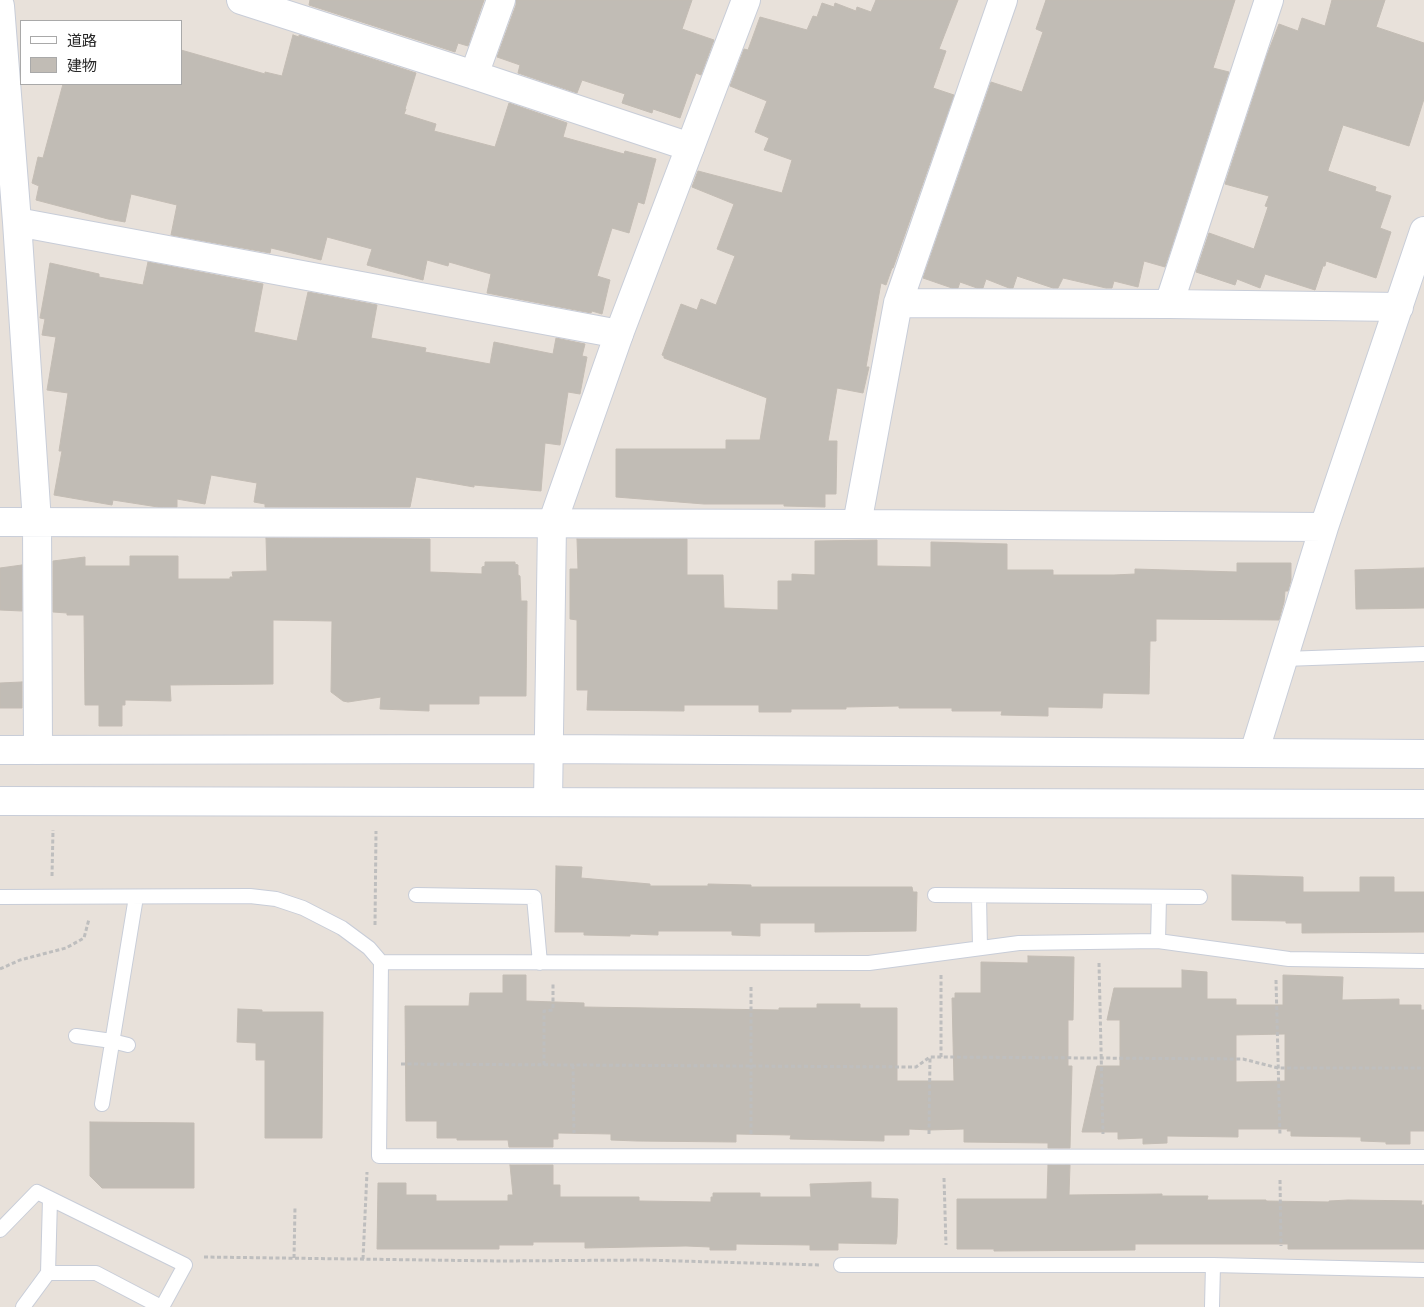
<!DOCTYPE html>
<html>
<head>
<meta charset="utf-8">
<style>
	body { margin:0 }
	#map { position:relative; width:1424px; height:1307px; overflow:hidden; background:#e8e1da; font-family:Quicksand,"Noto Sans JP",sans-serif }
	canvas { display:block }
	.legend { position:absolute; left:20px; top:20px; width:162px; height:65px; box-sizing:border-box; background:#fff; border:1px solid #a9a9a9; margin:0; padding:6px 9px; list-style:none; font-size:15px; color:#272727 }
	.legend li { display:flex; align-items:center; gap:10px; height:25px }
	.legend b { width:25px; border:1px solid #a9a9a9 }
</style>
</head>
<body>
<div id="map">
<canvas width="1424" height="1307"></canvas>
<ul class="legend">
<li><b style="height:6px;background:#fff"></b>道路</li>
<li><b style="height:14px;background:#c1bcb5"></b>建物</li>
</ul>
</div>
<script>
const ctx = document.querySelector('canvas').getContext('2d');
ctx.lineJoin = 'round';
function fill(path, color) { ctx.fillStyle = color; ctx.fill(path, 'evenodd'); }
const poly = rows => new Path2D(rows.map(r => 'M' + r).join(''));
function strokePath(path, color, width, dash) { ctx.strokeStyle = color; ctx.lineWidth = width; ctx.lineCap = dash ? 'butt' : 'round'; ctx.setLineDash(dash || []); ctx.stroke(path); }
const building = poly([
	[310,0,484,0,468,46,458,43,455,52,309,5,310,0],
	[516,0,692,0,682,29,714,40,701,75,696,73,680,118,653,109,652,113,622,103,625,94,582,80,577,93,518,73,520,65,497,57,516,5,516,0],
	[876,0,958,0,939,49,946,51,933,88,954,95,893,268,892,268,886,285,881,283,866,367,869,367,863,393,837,388,828,441,837,441,836,494,825,494,825,507,784,506,784,504,704,504,616,497,616,449,726,449,726,440,760,440,767,398,664,358,664,356,662,355,681,304,697,310,701,299,716,305,735,256,717,249,734,204,692,187,698,171,782,193,792,160,764,150,769,138,755,132,767,101,730,86,744,49,748,50,760,17,807,30,813,16,817,17,822,3,834,7,835,3,856,11,857,7,871,12,876,0],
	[1046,0,1235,0,1213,68,1229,72,1165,267,1144,261,1138,287,1114,281,1112,288,1106,288,1063,278,1058,288,1053,288,1017,276,1013,288,1009,288,986,279,983,288,977,288,960,282,958,288,952,288,923,278,991,82,1022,92,1043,32,1036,29,1046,0],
	[1332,0,1385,0,1376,27,1424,43,1424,99,1409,146,1343,125,1328,170,1328,171,1376,187,1375,191,1391,196,1380,228,1391,232,1376,278,1326,261,1325,266,1323,266,1315,290,1265,274,1260,288,1237,279,1235,285,1196,272,1209,233,1254,249,1268,207,1265,206,1269,196,1225,184,1267,55,1279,24,1298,31,1302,18,1325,26,1332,0],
	[293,35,299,37,299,35,416,73,405,109,406,109,404,114,436,124,434,131,495,147,509,103,567,123,563,137,624,154,625,151,656,159,644,204,638,202,629,233,612,228,597,276,610,280,602,314,592,311,591,313,487,293,491,274,449,262,448,266,427,260,423,280,367,265,372,249,327,237,321,260,271,248,270,253,171,235,177,205,131,194,125,222,108,219,36,200,39,186,32,183,38,157,43,158,63,84,181,84,181,50,265,74,265,72,282,76,293,35],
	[148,262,263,284,254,332,297,341,308,292,377,305,371,338,426,348,425,352,490,364,494,342,553,354,556,338,585,344,582,356,587,357,580,394,568,392,560,445,545,443,541,491,474,485,474,487,416,477,410,507,265,507,265,504,254,502,257,483,211,475,205,504,177,499,177,507,158,507,113,500,112,505,54,495,62,451,59,451,68,393,47,390,56,337,42,335,45,319,40,318,50,263,99,274,99,277,143,285,148,262],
	[266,538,430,539,430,572,482,574,482,567,485,566,485,562,515,562,515,564,518,565,518,575,520,576,521,601,527,601,526,696,479,696,479,704,429,704,429,711,380,709,381,697,348,702,343,701,331,692,332,621,273,620,273,684,170,685,171,701,125,700,125,705,122,705,122,726,99,726,99,705,85,705,84,615,67,615,67,613,53,612,53,561,85,557,85,566,130,566,130,556,178,556,178,579,230,579,230,577,233,577,232,572,267,571,266,538],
	[577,539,687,539,687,575,723,575,724,608,778,610,778,581,792,581,792,574,815,575,815,541,877,540,877,566,931,567,931,542,1007,544,1007,570,1053,570,1053,575,1114,575,1135,574,1135,569,1237,572,1237,563,1291,563,1291,580,1288,591,1285,591,1284,602,1279,620,1156,619,1156,641,1150,641,1149,694,1103,693,1102,708,1048,707,1048,716,1001,715,1002,711,952,711,952,708,899,708,899,706,846,707,846,709,791,709,791,712,759,712,759,705,684,705,684,711,587,710,588,690,577,690,577,620,570,619,570,569,578,569,577,539],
	[22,565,22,611,0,610,0,568,22,565],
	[1424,568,1424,608,1356,609,1355,570,1424,568],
	[22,682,22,708,0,708,0,683,22,682],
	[556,866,582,867,581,878,650,884,650,886,708,886,708,884,751,885,751,887,912,887,913,892,917,892,916,931,815,932,815,923,760,923,760,936,732,935,732,931,658,931,658,935,630,934,630,936,584,935,584,932,555,932,556,866],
	[1232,875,1303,877,1303,892,1360,892,1360,877,1394,877,1394,892,1424,892,1424,932,1302,933,1302,923,1286,923,1286,921,1232,920,1232,875],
	[1028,956,1074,957,1073,1020,1068,1020,1068,1066,1072,1066,1070,1148,1048,1148,1048,1143,964,1142,964,1129,930,1130,909,1129,909,1135,884,1135,884,1141,790,1139,791,1135,736,1134,736,1142,637,1141,611,1140,611,1134,558,1133,558,1139,553,1139,553,1147,509,1147,508,1140,457,1140,457,1138,437,1138,437,1121,406,1121,405,1006,469,1006,470,993,503,993,503,975,526,975,526,1001,584,1003,584,1007,779,1010,779,1008,817,1008,817,1004,860,1004,860,1008,897,1008,897,1081,954,1081,952,998,955,998,955,993,981,993,981,962,1028,963,1028,956],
	[1182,970,1207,972,1207,999,1236,999,1236,1005,1283,1005,1283,975,1343,977,1342,1000,1399,999,1399,1005,1421,1005,1421,1010,1424,1010,1424,1131,1410,1131,1410,1144,1386,1144,1386,1142,1361,1141,1361,1137,1291,1136,1291,1131,1287,1131,1288,1129,1238,1129,1238,1137,1167,1136,1167,1143,1143,1144,1143,1138,1118,1139,1118,1132,1082,1132,1097,1066,1120,1066,1120,1020,1107,1020,1114,988,1182,988,1182,970],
	[1285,1034,1285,1081,1236,1082,1236,1035,1285,1034],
	[238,1009,262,1010,262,1012,323,1012,322,1138,265,1138,265,1060,256,1060,256,1043,237,1042,238,1009],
	[90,1122,194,1123,194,1188,102,1188,90,1176,90,1122],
	[510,1165,553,1165,553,1185,560,1185,560,1197,639,1197,639,1201,711,1202,711,1197,713,1197,713,1193,760,1193,760,1197,811,1197,810,1184,871,1182,871,1198,898,1199,897,1237,896,1244,838,1243,838,1250,810,1250,810,1245,736,1244,736,1250,710,1250,710,1247,686,1246,585,1248,585,1242,533,1242,533,1245,499,1245,499,1249,377,1249,378,1183,406,1183,406,1195,436,1195,436,1201,508,1201,508,1195,513,1195,510,1165],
	[1048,1165,1070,1165,1069,1195,1162,1194,1162,1196,1208,1196,1207,1200,1266,1200,1266,1201,1329,1202,1329,1201,1348,1200,1422,1201,1421,1205,1424,1205,1424,1249,1288,1249,1288,1244,1135,1244,1135,1250,994,1251,994,1249,957,1249,957,1199,1047,1199,1048,1165]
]);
fill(building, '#c1bcb5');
strokePath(building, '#c3bcb4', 1);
const service = poly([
	[1284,659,1424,654],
	[416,895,534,897,540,963],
	[935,895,1200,897],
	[979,896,980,948],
	[0,897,250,896,276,899,303,908,342,928,369,948,381,962,869,963,1019,943,1158,941,1289,959,1424,961],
	[1158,941,1159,897],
	[381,962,379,1156,1424,1157],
	[76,1036,112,1041,128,1045],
	[102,1104,136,897],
	[0,1230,37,1192,185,1265,162,1307],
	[841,1265,1213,1265,1424,1270],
	[48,1273,50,1199],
	[23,1307,48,1273,96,1273,161,1307],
	[1212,1307,1213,1265]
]);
const minor = poly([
	[241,0,474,75,690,147],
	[0,6,17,222,37,522,38,750],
	[474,75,501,0],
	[17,222,619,334],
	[898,303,1169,304,1399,307],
	[1169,304,1269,0],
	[0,522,857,524,1324,527],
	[857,524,898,303,1003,0],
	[1254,753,1324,527,1424,231]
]);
const tertiary = poly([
	[0,750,549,749,1424,754],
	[0,801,1424,804],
	[548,801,552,524,619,334,746,0]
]);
strokePath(service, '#c8cdd8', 16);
strokePath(minor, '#c8cdd8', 30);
strokePath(tertiary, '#c8cdd8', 30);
strokePath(poly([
	[52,876,53,830],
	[375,925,376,831],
	[1099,963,1103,1134],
	[0,969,20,960,66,948,84,938,89,919],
	[1276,980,1280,1136],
	[941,1057,941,975],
	[401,1064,916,1067,930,1057,941,1057,1243,1059,1278,1068,1424,1068],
	[544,1065,544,1011,553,1010,553,983],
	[573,1065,574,1133],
	[751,1134,751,985],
	[929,1134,930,1057],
	[944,1178,946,1245],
	[1280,1180,1281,1246],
	[204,1257,500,1261,645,1260,820,1265],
	[294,1258,295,1207],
	[363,1259,367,1172]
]), '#bebebe', 3, [4, 2.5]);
strokePath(service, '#fff', 14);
strokePath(minor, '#fff', 28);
strokePath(tertiary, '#fff', 28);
</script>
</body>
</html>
